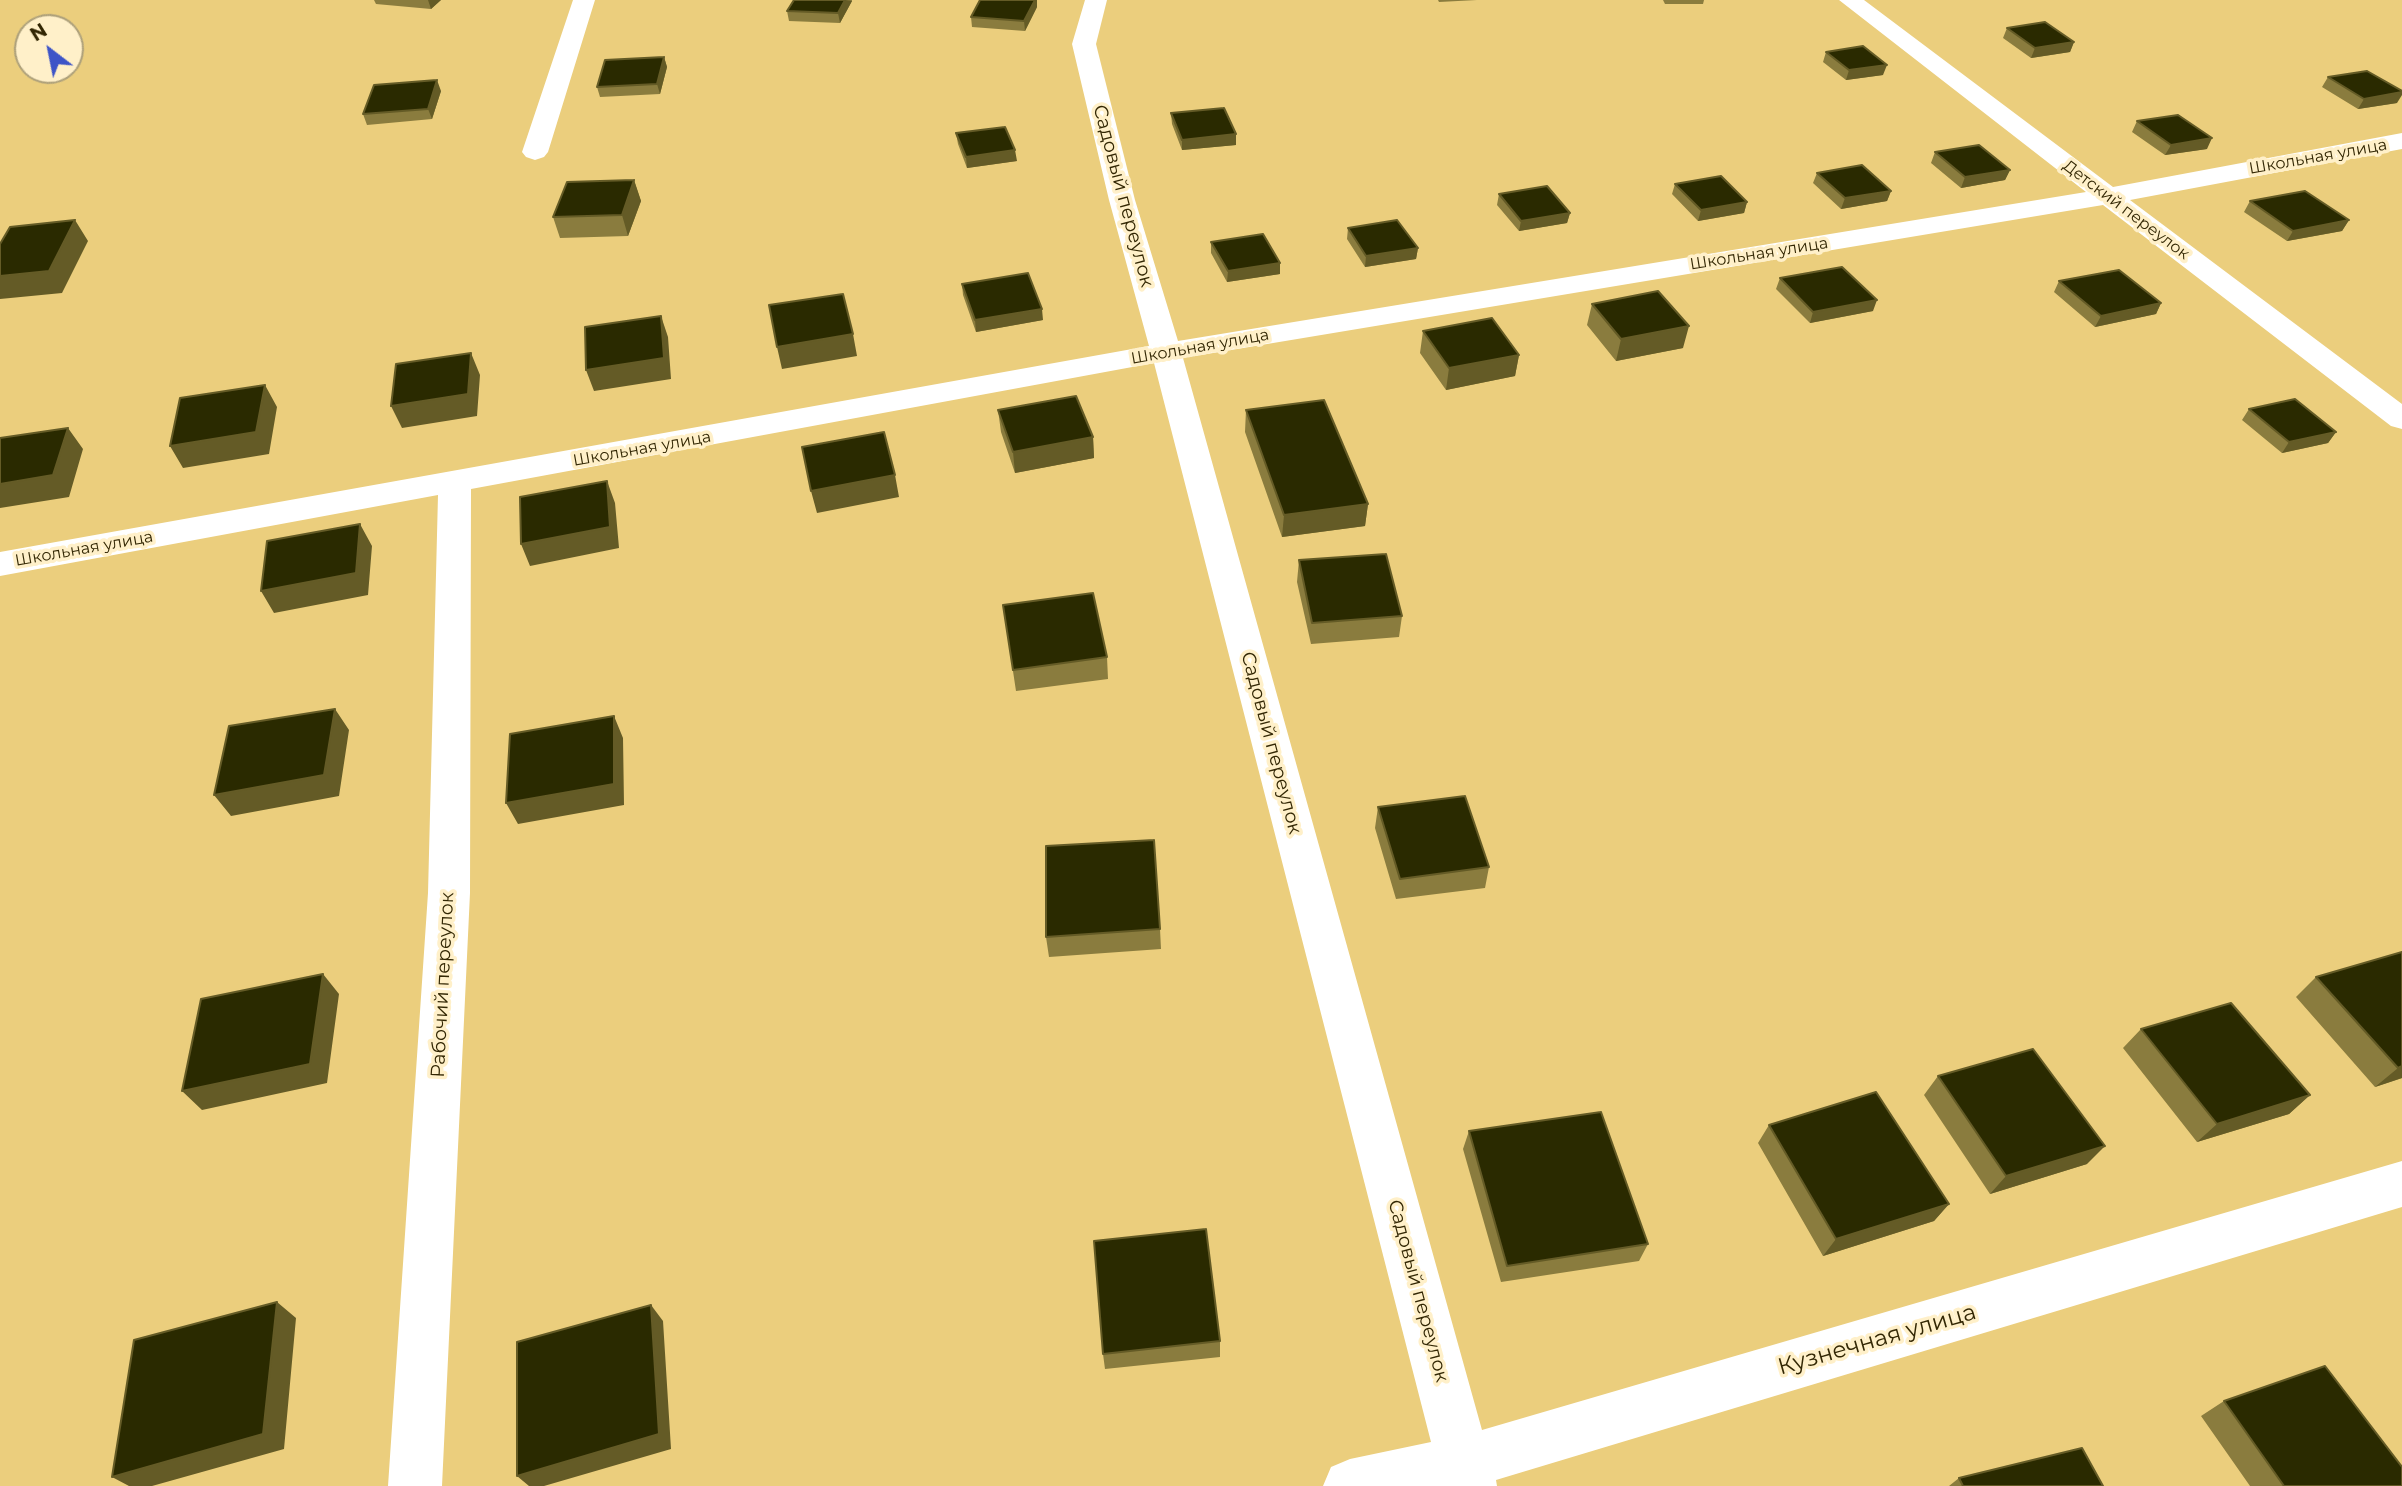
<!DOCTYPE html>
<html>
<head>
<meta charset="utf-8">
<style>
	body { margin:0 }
	#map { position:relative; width:2402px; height:1486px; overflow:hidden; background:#ebce7d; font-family:Montserrat,sans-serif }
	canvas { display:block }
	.north { position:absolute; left:14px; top:14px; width:70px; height:70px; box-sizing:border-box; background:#fff0c9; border:2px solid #ada07a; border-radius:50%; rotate:328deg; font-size:19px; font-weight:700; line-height:28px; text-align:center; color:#332704 }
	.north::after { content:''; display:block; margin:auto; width:24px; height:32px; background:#3d54c7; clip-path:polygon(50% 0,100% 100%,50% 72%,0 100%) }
</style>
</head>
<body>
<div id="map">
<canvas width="2402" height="1486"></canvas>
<div class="north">N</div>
</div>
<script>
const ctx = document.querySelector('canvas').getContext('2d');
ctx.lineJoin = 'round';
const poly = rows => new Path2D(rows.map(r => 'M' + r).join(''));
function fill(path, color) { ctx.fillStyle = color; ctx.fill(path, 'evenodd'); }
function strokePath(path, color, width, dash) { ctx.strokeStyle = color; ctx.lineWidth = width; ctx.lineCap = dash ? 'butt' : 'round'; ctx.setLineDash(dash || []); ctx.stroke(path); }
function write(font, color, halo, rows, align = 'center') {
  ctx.font = font + ' Montserrat,sans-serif'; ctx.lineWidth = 7; ctx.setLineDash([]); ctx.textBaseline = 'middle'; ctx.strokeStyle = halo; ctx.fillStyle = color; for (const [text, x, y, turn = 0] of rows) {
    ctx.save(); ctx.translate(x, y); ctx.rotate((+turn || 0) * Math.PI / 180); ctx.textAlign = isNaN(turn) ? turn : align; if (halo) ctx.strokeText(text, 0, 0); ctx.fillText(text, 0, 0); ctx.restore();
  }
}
fill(poly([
	[573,0,595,0,548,152,544,157,535,160,526,157,522,152,573,0],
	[1085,0,1107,0,1096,44,1135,200,1178,341,2086,192,1839,0,1864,0,2113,187,2402,133,2402,149,2130,200,2402,404,2402,429,2391,426,2103,205,1183,358,1482,1430,2402,1161,2402,1207,1496,1480,1497,1486,1323,1486,1331,1467,1350,1459,1431,1442,1154,363,471,489,470,893,442,1486,388,1486,428,893,438,495,0,576,0,552,1149,346,1109,200,1072,44,1085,0]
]), '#fff');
fill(poly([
	[374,0,441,0,431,9,376,4],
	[794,0,852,0,852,1,840,23,789,21,787,11],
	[1438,0,1477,0,1439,2],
	[1663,0,1704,0,1703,4,1665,4],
	[1037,7,1025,31,972,27,971,17],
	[2007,28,2074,42,2070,52,2031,58,2003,38],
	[1826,52,1883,75,1846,80,1823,62],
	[664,57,667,67,660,94,600,97,597,87],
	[2328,77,2397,103,2358,109,2322,87],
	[441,91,432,119,367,125,363,114],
	[1171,113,1236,134,1236,145,1182,150,1172,124],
	[2137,121,2207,149,2165,155,2132,132],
	[956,133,1017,161,967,168,958,144],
	[1935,152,2010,170,2005,180,1961,188,1931,163],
	[1817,173,1891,191,1887,201,1841,209,1813,183],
	[634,180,641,201,628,236,560,238,553,217],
	[1675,184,1747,202,1744,213,1698,221,1672,194],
	[1499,194,1570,213,1567,223,1519,231,1497,205],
	[2250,201,2349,220,2342,231,2287,241,2244,212],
	[1348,228,1418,248,1416,259,1365,267,1347,239],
	[1211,242,1280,263,1280,274,1227,282,1211,253],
	[1780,278,1873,311,1810,323,1776,289],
	[2059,281,2161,303,2156,314,2095,327,2054,292],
	[962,284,1043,320,976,332,963,295],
	[1592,304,1683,348,1616,361,1587,325],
	[1423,331,1519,355,1515,376,1446,390,1420,353],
	[2249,409,2336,432,2328,443,2282,453,2242,420],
	[998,410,1093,437,1094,458,1015,473,1001,432],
	[1246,410,1368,504,1365,526,1282,537,1245,432],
	[1299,560,1402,616,1399,637,1311,644,1297,582],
	[1003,605,1107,657,1108,679,1016,691],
	[1378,807,1489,867,1485,888,1396,899,1375,828],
	[1160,929,1161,949,1049,957,1046,937],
	[2402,952,2402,1078,2375,1087,2296,997,2316,977],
	[2141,1029,2310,1095,2289,1114,2197,1142,2123,1048],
	[1938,1076,2087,1164,1990,1194,1924,1095],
	[1769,1125,1949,1204,1934,1221,1823,1256,1758,1143],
	[1469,1131,1648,1244,1639,1261,1501,1282,1463,1149],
	[1220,1341,1220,1357,1105,1369,1103,1354],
	[2224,1401,2402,1486,2250,1486,2201,1416],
	[1959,1478,2103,1486,1949,1486]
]), '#8a7c3e');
fill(poly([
	[428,0,441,0,431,9],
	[845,0,852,1,840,23,838,13],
	[1035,0,1037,0,1037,7,1025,31,1024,21],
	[2074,42,2070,52,2031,58,2035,48],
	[664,57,667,67,660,94,657,84],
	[1887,65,1883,75,1846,80,1849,70],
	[437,80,441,91,432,119,428,109],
	[2402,92,2402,95,2397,103,2358,109,2364,99],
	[1236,134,1236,145,1182,150,1182,140],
	[2212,138,2207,149,2165,155,2171,145],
	[1015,150,1017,161,967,168,966,157],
	[2010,170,2005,180,1961,188,1965,177],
	[634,180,641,201,628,236,622,215],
	[1891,191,1887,201,1841,209,1845,198],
	[1747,202,1744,213,1698,221,1701,210],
	[1570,213,1567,223,1519,231,1521,221],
	[75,220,88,241,62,293,0,299,0,276],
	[2349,220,2342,231,2287,241,2293,231],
	[1418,248,1416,259,1365,267,1366,256],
	[1280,263,1280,274,1227,282,1228,271],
	[1877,300,1873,311,1810,323,1813,312],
	[2161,303,2156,314,2095,327,2101,316],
	[1042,309,1043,320,976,332,975,320],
	[661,316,668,337,671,379,594,391,586,370],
	[1689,326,1683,348,1616,361,1621,339],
	[853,334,857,356,782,369,777,347],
	[471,353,480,375,477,416,402,428,391,406],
	[1519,355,1515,376,1446,390,1449,368],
	[265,385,277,407,269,454,183,468,170,446],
	[68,428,83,449,69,497,0,508,0,484],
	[2336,432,2328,443,2282,453,2289,442],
	[1093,437,1094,458,1015,473,1013,452],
	[895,475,899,497,817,513,811,491],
	[607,481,615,503,619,548,530,566,521,544],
	[1368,504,1365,526,1282,537,1284,515],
	[360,524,372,546,368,595,274,613,261,591],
	[335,709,349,730,339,796,231,816,214,795],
	[614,716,623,738,624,805,518,824,506,803],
	[323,974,339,994,327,1083,202,1110,182,1091],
	[2402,1066,2402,1078,2375,1087,2398,1068],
	[2310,1095,2289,1114,2197,1142,2217,1124],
	[2105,1146,2087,1164,1990,1194,2006,1176],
	[1949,1204,1934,1221,1823,1256,1836,1239],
	[277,1302,296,1318,284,1449,152,1486,129,1486,112,1477],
	[651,1305,663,1321,671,1449,544,1486,529,1486,517,1476]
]), '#645b26');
const building = poly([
	[794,0,845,0,838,13,787,11,794,0],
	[980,0,1035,0,1024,21,971,17,980,0],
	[2045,22,2074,42,2035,48,2007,28,2045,22],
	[1863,46,1887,65,1849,70,1826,52,1863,46],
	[664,57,657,84,597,87,605,60,664,57],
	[2367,71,2402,91,2402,92,2364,99,2328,77,2367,71],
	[437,80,428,109,363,114,374,85,437,80],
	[1224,108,1236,134,1182,140,1171,113,1224,108],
	[2178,115,2212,138,2171,145,2137,121,2178,115],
	[1005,127,1015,150,966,157,956,133,1005,127],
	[1979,145,2010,170,1965,177,1935,152,1979,145],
	[1862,165,1891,191,1845,198,1817,173,1862,165],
	[1721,176,1747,202,1701,210,1675,184,1721,176],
	[634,180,622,215,553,217,567,182,634,180],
	[1547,186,1570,213,1521,221,1499,194,1547,186],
	[2305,191,2349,220,2293,231,2250,201,2305,191],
	[75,220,49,271,0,276,0,244,10,227,75,220],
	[1397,220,1418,248,1366,256,1348,228,1397,220],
	[1263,234,1280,263,1228,271,1211,242,1263,234],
	[1842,267,1877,300,1813,312,1780,278,1842,267],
	[2119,270,2161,303,2101,316,2059,281,2119,270],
	[1028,273,1042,309,975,320,962,284,1028,273],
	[1658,291,1689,326,1621,339,1592,304,1658,291],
	[843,294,853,334,777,347,769,305,843,294],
	[661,316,664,358,586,370,585,327,661,316],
	[1492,318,1519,355,1449,368,1423,331,1492,318],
	[471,353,468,394,391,406,396,364,471,353],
	[265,385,256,432,170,446,180,398,265,385],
	[1076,396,1093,437,1013,452,998,410,1076,396],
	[2295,399,2336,432,2289,442,2249,409,2295,399],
	[1324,400,1368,504,1284,515,1246,410,1324,400],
	[68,428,53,475,0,484,0,438,68,428],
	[884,432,895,475,811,491,802,447,884,432],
	[607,481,610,527,521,544,520,497,607,481],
	[360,524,356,573,261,591,267,541,360,524],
	[1386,554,1402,616,1312,623,1299,560,1386,554],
	[1093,593,1107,657,1013,670,1003,605,1093,593],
	[335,709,324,775,214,795,229,726,335,709],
	[614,716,614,784,506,803,510,734,614,716],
	[1465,796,1489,867,1400,879,1378,807,1465,796],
	[1154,840,1160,929,1046,937,1046,846,1154,840],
	[2402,952,2402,1066,2398,1068,2316,977,2402,952],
	[323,974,310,1064,182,1091,201,999,323,974],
	[2231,1003,2310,1095,2217,1124,2141,1029,2231,1003],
	[2033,1049,2105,1146,2006,1176,1938,1076,2033,1049],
	[1876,1092,1949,1204,1836,1239,1769,1125,1876,1092],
	[1601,1112,1648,1244,1507,1266,1469,1131,1601,1112],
	[1206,1229,1220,1341,1103,1354,1094,1241,1206,1229],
	[277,1302,263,1434,112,1477,134,1340,277,1302],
	[651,1305,659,1434,517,1476,517,1342,651,1305],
	[2325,1366,2402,1467,2402,1486,2284,1486,2224,1401,2325,1366],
	[2082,1448,2103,1486,1963,1486,1959,1478,2082,1448]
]);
fill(building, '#2a2a00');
strokePath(building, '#645b26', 2);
write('16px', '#332704', '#fff0c9', [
	["Школьная улица",2318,157,-10],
	["Детский переулок",2126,210,37],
	["Школьная улица",1759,254,-9],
	["Школьная улица",1200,347,-10],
	["Школьная улица",642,449,-10],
	["Школьная улица",84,549,-10]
]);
write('19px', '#332704', '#fff0c9', [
	["Садовый переулок",1123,196,75],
	["Садовый переулок",1271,743,75],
	["Рабочий переулок",443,985,-87],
	["Садовый переулок",1418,1291,75]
]);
write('23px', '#332704', '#fff0c9', [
	["Кузнечная улица",1877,1340,-16]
]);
</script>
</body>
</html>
